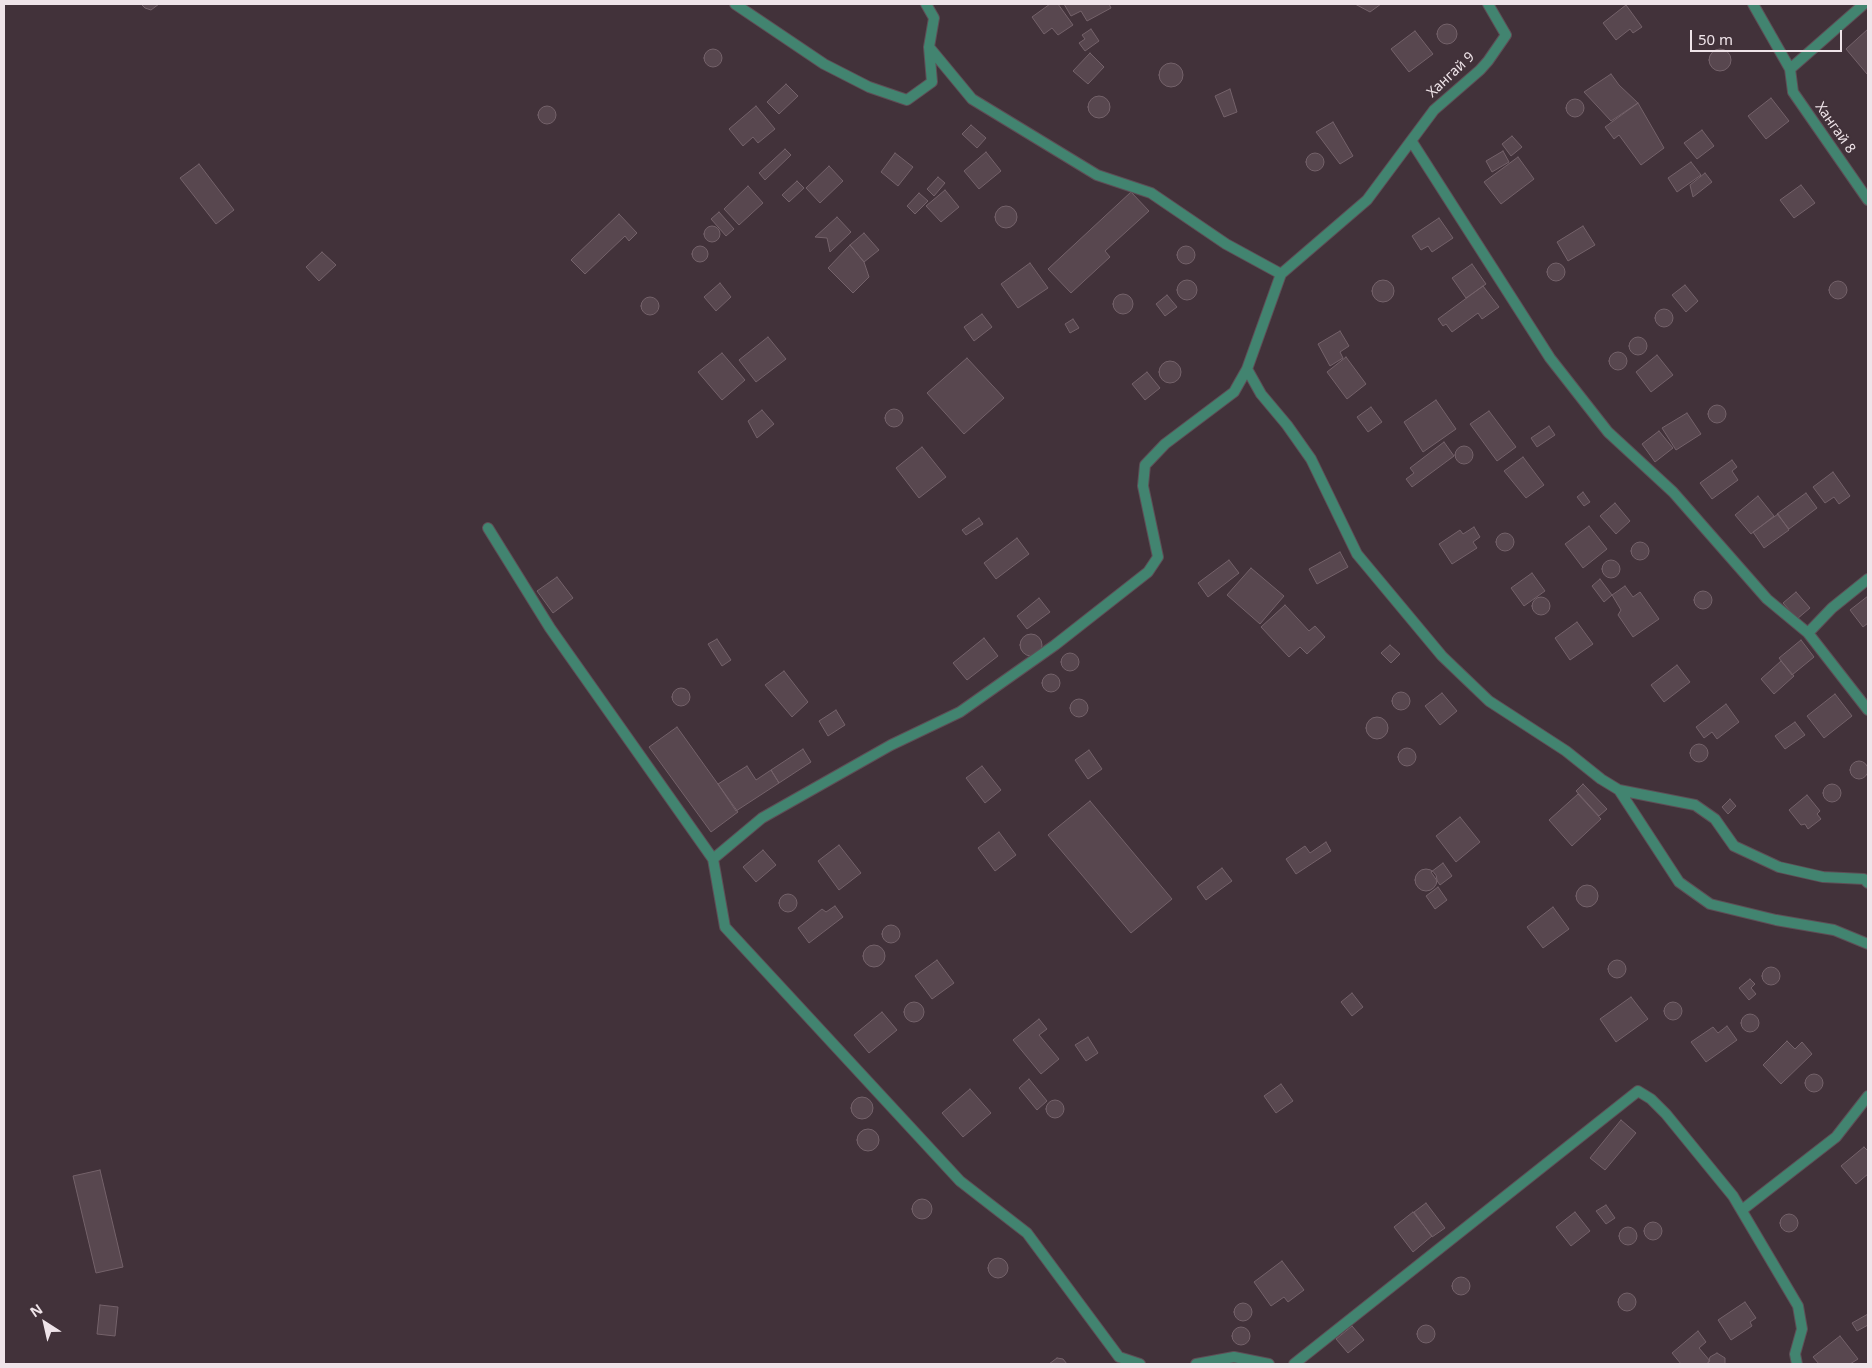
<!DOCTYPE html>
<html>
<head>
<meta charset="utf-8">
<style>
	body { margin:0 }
	#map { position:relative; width:1872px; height:1368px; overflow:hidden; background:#42323a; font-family:"Noto Sans",sans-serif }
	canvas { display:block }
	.frame { position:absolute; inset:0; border:5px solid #efe4e9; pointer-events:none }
	.north { position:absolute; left:20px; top:1298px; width:50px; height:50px; -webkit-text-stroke:4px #42323a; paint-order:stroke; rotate:325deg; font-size:14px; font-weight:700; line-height:20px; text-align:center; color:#efe4e9 }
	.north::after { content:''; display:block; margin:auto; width:18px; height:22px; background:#efe4e9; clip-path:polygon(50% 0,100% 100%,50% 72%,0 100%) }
	.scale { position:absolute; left:1690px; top:30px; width:152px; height:22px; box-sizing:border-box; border:2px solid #efe4e9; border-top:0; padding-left:6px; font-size:15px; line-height:18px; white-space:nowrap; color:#efe4e9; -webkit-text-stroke:4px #42323a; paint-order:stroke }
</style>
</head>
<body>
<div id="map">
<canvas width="1872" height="1368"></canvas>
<div class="frame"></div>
<div class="north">N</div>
<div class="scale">50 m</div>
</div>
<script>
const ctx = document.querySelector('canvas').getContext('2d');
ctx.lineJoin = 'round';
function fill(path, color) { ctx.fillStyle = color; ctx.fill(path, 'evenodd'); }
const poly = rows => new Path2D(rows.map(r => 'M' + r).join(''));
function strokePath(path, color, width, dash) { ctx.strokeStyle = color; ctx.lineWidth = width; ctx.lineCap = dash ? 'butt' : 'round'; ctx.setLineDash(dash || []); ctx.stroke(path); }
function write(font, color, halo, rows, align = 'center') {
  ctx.font = font + ' "Noto Sans",sans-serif'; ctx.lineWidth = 4; ctx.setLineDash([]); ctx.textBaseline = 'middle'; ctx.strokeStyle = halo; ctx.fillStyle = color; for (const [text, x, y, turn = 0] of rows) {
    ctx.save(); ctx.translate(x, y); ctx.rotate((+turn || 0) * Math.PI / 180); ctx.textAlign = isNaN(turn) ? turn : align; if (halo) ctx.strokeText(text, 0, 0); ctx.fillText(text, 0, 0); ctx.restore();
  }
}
const building = poly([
	[141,4,159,4,151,10,145,8,141,4],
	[1050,4,1058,4,1073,25,1058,35,1052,28,1044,34,1032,17,1050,4],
	[1064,4,1109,4,1111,8,1087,21,1081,11,1071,16,1064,4],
	[1355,4,1381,4,1370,12,1355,4],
	[1626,5,1642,27,1633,33,1630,29,1616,40,1603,23,1626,5],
	'1437 34a10 10 0 1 1 20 0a10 10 0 1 1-20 0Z',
	[1091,29,1099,41,1085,51,1079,43,1085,39,1082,35,1091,29],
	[1868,29,1868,72,1867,74,1846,49,1868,29],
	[1415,31,1433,54,1409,72,1391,49,1415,31],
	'704 58a9 9 0 1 1 18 0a9 9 0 1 1-18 0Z',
	'1709 60a11 11 0 1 1 22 0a11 11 0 1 1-22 0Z',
	[1090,53,1104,67,1088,84,1073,71,1090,53],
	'1159 75a12 12 0 1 1 24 0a12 12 0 1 1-24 0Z',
	[1611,74,1619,85,1638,103,1611,121,1584,92,1611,74],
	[786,84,798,96,779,114,767,102,786,84],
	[1230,89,1237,112,1224,117,1215,96,1230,89],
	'1088 107a11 11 0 1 1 22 0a11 11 0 1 1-22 0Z',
	[1771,98,1789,121,1766,139,1748,116,1771,98],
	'1566 108a9 9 0 1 1 18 0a9 9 0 1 1-18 0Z',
	[1638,103,1664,148,1641,165,1619,135,1614,139,1605,127,1638,103],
	'538 115a9 9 0 1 1 18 0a9 9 0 1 1-18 0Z',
	[756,106,775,129,758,143,753,137,743,146,729,129,756,106],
	[1333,122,1353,156,1340,164,1316,132,1333,122],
	[971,125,986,138,977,148,962,134,971,125],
	[1702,130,1714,146,1697,159,1684,143,1702,130],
	[1512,136,1522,147,1511,156,1502,144,1512,136],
	[785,149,791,155,765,180,759,173,785,149],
	[1503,151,1509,162,1492,172,1486,161,1503,151],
	[986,152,1001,171,979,189,964,171,986,152],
	'1306 162a9 9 0 1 1 18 0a9 9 0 1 1-18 0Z',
	[895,153,913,167,898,186,881,172,895,153],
	[1518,157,1534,179,1501,204,1484,182,1518,157],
	[1691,162,1701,175,1677,192,1668,178,1691,162],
	[199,164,234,210,216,224,180,178,199,164],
	[829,166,843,181,820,203,806,188,829,166],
	[1705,173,1712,182,1693,197,1690,185,1705,173],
	[938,177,945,183,934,196,927,189,938,177],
	[797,181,804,188,789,202,782,195,797,181],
	[1801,185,1815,203,1794,218,1780,200,1801,185],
	[748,186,763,203,739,225,724,209,748,186],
	[945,190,959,207,941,222,926,206,945,190],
	[1131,192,1149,211,1105,251,1110,257,1071,293,1048,269,1131,192],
	[919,193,928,201,915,214,907,206,919,193],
	'995 217a11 11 0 1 1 22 0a11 11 0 1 1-22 0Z',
	[719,212,734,229,726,236,711,219,719,212],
	[619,214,637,233,629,241,625,236,585,274,571,260,619,214],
	[837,217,851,232,830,252,827,238,815,237,837,217],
	[1439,218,1453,238,1432,252,1428,246,1421,250,1412,236,1439,218],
	'704 234a8 8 0 1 1 16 0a8 8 0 1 1-16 0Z',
	[1583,226,1595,245,1568,261,1557,242,1583,226],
	[864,233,879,250,864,262,850,245,864,233],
	[850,245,864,262,869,277,853,293,828,268,850,245],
	'692 254a8 8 0 1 1 16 0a8 8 0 1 1-16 0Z',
	'1177 255a9 9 0 1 1 18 0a9 9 0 1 1-18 0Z',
	[322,252,336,265,319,281,306,267,322,252],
	[1030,263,1048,288,1018,308,1001,284,1030,263],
	'1547 272a9 9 0 1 1 18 0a9 9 0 1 1-18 0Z',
	[1472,264,1486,284,1466,298,1452,278,1472,264],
	'1177 290a10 10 0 1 1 20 0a10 10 0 1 1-20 0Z',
	'1372 291a11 11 0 1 1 22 0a11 11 0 1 1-22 0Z',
	'1829 290a9 9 0 1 1 18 0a9 9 0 1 1-18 0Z',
	[720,283,731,297,716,311,704,297,720,283],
	[1685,285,1698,301,1686,312,1672,295,1685,285],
	[1483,286,1499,307,1482,319,1478,313,1452,332,1446,324,1443,326,1438,319,1483,286],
	'1113 304a10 10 0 1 1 20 0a10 10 0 1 1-20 0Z',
	[1167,295,1177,307,1165,316,1156,304,1167,295],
	'641 306a9 9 0 1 1 18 0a9 9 0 1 1-18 0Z',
	'1655 318a9 9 0 1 1 18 0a9 9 0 1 1-18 0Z',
	[982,314,992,327,974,341,964,327,982,314],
	[1073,319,1079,328,1070,333,1065,324,1073,319],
	[1340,331,1349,346,1340,352,1343,358,1330,366,1318,344,1340,331],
	[768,337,786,359,756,382,739,360,768,337],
	'1629 346a9 9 0 1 1 18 0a9 9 0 1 1-18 0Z',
	'1609 361a9 9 0 1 1 18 0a9 9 0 1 1-18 0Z',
	[722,353,745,380,722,400,698,372,722,353],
	[1657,355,1673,375,1651,392,1636,372,1657,355],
	[1346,357,1366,384,1347,399,1327,372,1346,357],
	[967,358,1004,398,964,434,927,393,967,358],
	'1159 372a11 11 0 1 1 22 0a11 11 0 1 1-22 0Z',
	[1147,372,1160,388,1145,400,1132,384,1147,372],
	[1436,400,1456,429,1423,452,1404,422,1436,400],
	'1708 414a9 9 0 1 1 18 0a9 9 0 1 1-18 0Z',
	[1371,407,1382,422,1368,432,1357,417,1371,407],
	'885 418a9 9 0 1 1 18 0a9 9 0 1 1-18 0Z',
	[762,410,774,424,757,438,748,421,762,410],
	[1489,411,1516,447,1497,461,1470,424,1489,411],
	[1687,413,1701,434,1676,450,1662,428,1687,413],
	[1549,426,1555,435,1537,447,1531,438,1549,426],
	[1659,431,1673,448,1655,462,1642,444,1659,431],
	[1444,442,1454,456,1412,487,1406,479,1414,473,1410,468,1444,442],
	'1455 455a9 9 0 1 1 18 0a9 9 0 1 1-18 0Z',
	[922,447,946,477,919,498,896,468,922,447],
	[1523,457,1544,485,1526,498,1504,471,1523,457],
	[1732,460,1737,467,1732,471,1738,480,1712,499,1700,483,1732,460],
	[1833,472,1850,496,1839,504,1834,497,1825,503,1813,487,1833,472],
	[1583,492,1590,502,1584,506,1577,497,1583,492],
	[1806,493,1817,508,1789,529,1777,514,1806,493],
	[1758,496,1774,516,1751,534,1735,515,1758,496],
	[1615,503,1630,521,1616,534,1600,516,1615,503],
	[1778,514,1789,530,1764,548,1753,532,1778,514],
	[979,518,983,524,966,535,962,530,979,518],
	[1589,526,1607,549,1583,568,1565,544,1589,526],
	[1474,527,1480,537,1473,542,1477,548,1452,564,1439,544,1460,530,1463,534,1474,527],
	'1496 542a9 9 0 1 1 18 0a9 9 0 1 1-18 0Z',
	[1017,538,1029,554,996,579,984,563,1017,538],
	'1631 551a9 9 0 1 1 18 0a9 9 0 1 1-18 0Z',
	[1340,552,1348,567,1317,584,1309,569,1340,552],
	[1229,560,1239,573,1208,597,1198,583,1229,560],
	'1602 569a9 9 0 1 1 18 0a9 9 0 1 1-18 0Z',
	[1251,568,1284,596,1260,624,1227,595,1251,568],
	[1532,573,1545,591,1524,606,1511,588,1532,573],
	[557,577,573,598,553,613,537,591,557,577],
	[1600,579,1612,595,1604,602,1592,586,1600,579],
	[1625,586,1633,597,1640,592,1659,619,1633,637,1618,615,1621,610,1612,595,1625,586],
	'1694 600a9 9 0 1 1 18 0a9 9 0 1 1-18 0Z',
	[1796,592,1810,608,1797,619,1783,603,1796,592],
	[1868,596,1868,623,1863,627,1850,610,1868,596],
	'1532 606a9 9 0 1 1 18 0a9 9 0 1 1-18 0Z',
	[1039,598,1050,612,1027,629,1017,616,1039,598],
	[1285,605,1309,631,1315,626,1325,637,1307,654,1300,647,1289,657,1261,627,1285,605],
	[1577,622,1593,644,1570,660,1555,638,1577,622],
	'1020 645a11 11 0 1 1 22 0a11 11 0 1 1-22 0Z',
	[984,638,998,656,967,680,953,663,984,638],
	[717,639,731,660,722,666,708,644,717,639],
	[1801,640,1814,657,1792,675,1779,658,1801,640],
	[1390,645,1400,654,1391,663,1381,653,1390,645],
	'1061 662a9 9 0 1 1 18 0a9 9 0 1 1-18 0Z',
	[1781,661,1794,676,1774,694,1761,679,1781,661],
	[1677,665,1690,682,1664,702,1651,685,1677,665],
	[784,671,808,702,792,717,765,685,784,671],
	'1042 683a9 9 0 1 1 18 0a9 9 0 1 1-18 0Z',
	'672 697a9 9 0 1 1 18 0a9 9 0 1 1-18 0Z',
	'1392 701a9 9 0 1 1 18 0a9 9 0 1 1-18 0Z',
	[1442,693,1457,711,1440,725,1425,706,1442,693],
	[1835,694,1852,716,1824,738,1807,716,1835,694],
	'1070 708a9 9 0 1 1 18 0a9 9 0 1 1-18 0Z',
	[1726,704,1739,722,1717,739,1712,732,1704,738,1696,727,1726,704],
	[836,710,845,725,828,736,819,721,836,710],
	'1366 728a11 11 0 1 1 22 0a11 11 0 1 1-22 0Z',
	[1795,722,1805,735,1785,749,1775,736,1795,722],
	[677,727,738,812,711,832,649,747,677,727],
	'1690 753a9 9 0 1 1 18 0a9 9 0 1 1-18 0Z',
	'1398 757a9 9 0 1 1 18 0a9 9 0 1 1-18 0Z',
	[803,749,811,762,779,783,771,770,803,749],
	[1089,750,1102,769,1088,779,1075,760,1089,750],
	'1850 770a9 9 0 1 1 18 0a9 9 0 1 1-18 0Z',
	[747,766,756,780,771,770,779,783,736,811,718,784,747,766],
	[982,766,1001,790,985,803,966,778,982,766],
	[1583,784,1607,809,1599,816,1576,791,1583,784],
	'1823 793a9 9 0 1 1 18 0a9 9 0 1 1-18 0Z',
	[1578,794,1601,819,1572,846,1549,820,1578,794],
	[1807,795,1820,811,1817,814,1821,819,1808,829,1805,824,1801,825,1789,810,1807,795],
	[1730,799,1736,806,1728,814,1722,807,1730,799],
	[1090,801,1172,899,1131,933,1048,835,1090,801],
	[1460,817,1480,842,1456,862,1436,836,1460,817],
	[999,832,1016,855,995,871,978,848,999,832],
	[1326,842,1331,851,1296,874,1286,859,1305,846,1310,853,1326,842],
	[839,845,861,873,839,890,818,861,839,845],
	[763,850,776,865,756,882,743,867,763,850],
	[1443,863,1452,876,1440,885,1431,872,1443,863],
	[1222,868,1232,881,1206,900,1197,887,1222,868],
	'1415 880a11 11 0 1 1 22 0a11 11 0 1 1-22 0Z',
	'1576 896a11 11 0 1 1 22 0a11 11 0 1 1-22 0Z',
	[1438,887,1447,900,1435,909,1426,896,1438,887],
	'779 903a9 9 0 1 1 18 0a9 9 0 1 1-18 0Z',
	[835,906,843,917,809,943,798,928,822,909,826,912,835,906],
	[1553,907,1569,929,1543,948,1527,927,1553,907],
	'882 934a9 9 0 1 1 18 0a9 9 0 1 1-18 0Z',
	'863 956a11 11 0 1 1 22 0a11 11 0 1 1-22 0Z',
	[937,960,954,983,932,999,915,976,937,960],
	'1608 969a9 9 0 1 1 18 0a9 9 0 1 1-18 0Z',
	'1762 976a9 9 0 1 1 18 0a9 9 0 1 1-18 0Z',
	[1750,979,1755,984,1751,988,1756,994,1749,1000,1739,988,1750,979],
	[1352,993,1363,1007,1352,1016,1341,1002,1352,993],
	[1631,997,1648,1019,1616,1042,1600,1019,1631,997],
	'904 1012a10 10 0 1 1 20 0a10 10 0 1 1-20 0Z',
	'1664 1011a9 9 0 1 1 18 0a9 9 0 1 1-18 0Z',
	[882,1012,897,1030,869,1053,854,1035,882,1012],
	'1741 1023a9 9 0 1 1 18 0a9 9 0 1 1-18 0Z',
	[1039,1019,1047,1029,1039,1035,1059,1059,1041,1074,1013,1040,1039,1019],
	[1727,1026,1737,1040,1706,1062,1691,1042,1713,1027,1718,1033,1727,1026],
	[1088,1037,1098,1053,1086,1061,1075,1045,1088,1037],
	[1787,1041,1795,1049,1802,1042,1812,1054,1781,1084,1763,1065,1787,1041],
	'1805 1083a9 9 0 1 1 18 0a9 9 0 1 1-18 0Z',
	[1029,1079,1047,1101,1037,1110,1019,1088,1029,1079],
	[1281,1084,1293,1101,1276,1113,1264,1096,1281,1084],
	[970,1089,991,1113,963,1137,942,1113,970,1089],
	'851 1108a11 11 0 1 1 22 0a11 11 0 1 1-22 0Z',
	'1046 1109a9 9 0 1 1 18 0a9 9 0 1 1-18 0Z',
	[1621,1120,1636,1133,1605,1170,1590,1158,1621,1120],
	'857 1140a11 11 0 1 1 22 0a11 11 0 1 1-22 0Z',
	[1864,1147,1868,1151,1868,1174,1856,1184,1841,1166,1864,1147],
	[100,1170,123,1267,96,1273,73,1176,100,1170],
	'912 1209a10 10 0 1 1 20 0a10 10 0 1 1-20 0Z',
	[1426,1203,1445,1228,1432,1237,1414,1212,1426,1203],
	[1606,1205,1615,1218,1606,1224,1596,1211,1606,1205],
	[1413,1212,1432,1236,1413,1252,1394,1227,1413,1212],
	[1575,1212,1590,1231,1571,1246,1556,1227,1575,1212],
	'1780 1223a9 9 0 1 1 18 0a9 9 0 1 1-18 0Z',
	'1644 1231a9 9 0 1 1 18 0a9 9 0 1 1-18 0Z',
	'1619 1236a9 9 0 1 1 18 0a9 9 0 1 1-18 0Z',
	'988 1268a10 10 0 1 1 20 0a10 10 0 1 1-20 0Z',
	[1282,1261,1304,1290,1288,1302,1284,1297,1271,1306,1254,1282,1282,1261],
	'1452 1286a9 9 0 1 1 18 0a9 9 0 1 1-18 0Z',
	'1618 1302a9 9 0 1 1 18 0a9 9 0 1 1-18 0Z',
	[1745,1302,1756,1318,1750,1322,1752,1326,1731,1340,1718,1320,1745,1302],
	'1234 1312a9 9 0 1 1 18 0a9 9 0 1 1-18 0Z',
	[100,1305,118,1307,115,1336,97,1334,100,1305],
	[1868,1314,1868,1325,1857,1331,1852,1323,1868,1314],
	'1417 1334a9 9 0 1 1 18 0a9 9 0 1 1-18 0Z',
	[1352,1326,1364,1340,1348,1353,1336,1339,1352,1326],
	'1232 1336a9 9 0 1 1 18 0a9 9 0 1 1-18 0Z',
	[1698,1331,1706,1342,1699,1348,1710,1361,1706,1364,1681,1364,1672,1353,1698,1331],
	[1840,1336,1858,1359,1850,1364,1819,1364,1813,1357,1840,1336],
	[1717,1353,1725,1358,1725,1364,1708,1364,1710,1357,1717,1353],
	[1057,1358,1063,1359,1067,1364,1049,1364,1057,1358]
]);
fill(building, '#58474f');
strokePath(building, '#74626a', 1);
const street = poly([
	[735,4,824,64,869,87,907,100,932,82,929,47],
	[926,4,934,18,929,47,972,99,1097,175,1151,193,1226,244,1281,274],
	[1753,4,1790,69,1793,92,1868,200],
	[1790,69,1864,4],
	[1412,142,1550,358,1608,432,1673,492,1767,599,1808,633,1868,710],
	[1247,369,1261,394,1287,425,1311,459,1357,554,1442,656,1489,701,1566,751,1601,779,1619,790,1679,882,1710,904,1776,920,1834,930,1868,944],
	[488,528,550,628,713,859,725,927,960,1181,1027,1233,1119,1357,1140,1364],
	[1808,633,1832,608,1868,579],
	[1619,790,1695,805,1715,819,1734,846,1779,867,1823,877,1864,879,1868,883],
	[713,859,762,818,891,745,960,712,1055,645,1148,572,1158,557,1143,486,1145,465,1165,444,1234,392,1247,369,1281,274,1367,200,1434,110,1480,70,1488,61,1506,35,1488,4],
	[1742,1210,1836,1137,1868,1096],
	[1196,1364,1234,1357,1269,1364],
	[1294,1364,1638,1091,1651,1099,1666,1114,1733,1196,1798,1306,1802,1329,1795,1354,1797,1364]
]);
strokePath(street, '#5e4e56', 12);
strokePath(street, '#428470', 10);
write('14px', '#efe4e9', '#42323a', [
	["Хангай 9",1451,75,-43],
	["Хангай 8",1835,128,55]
]);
</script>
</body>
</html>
